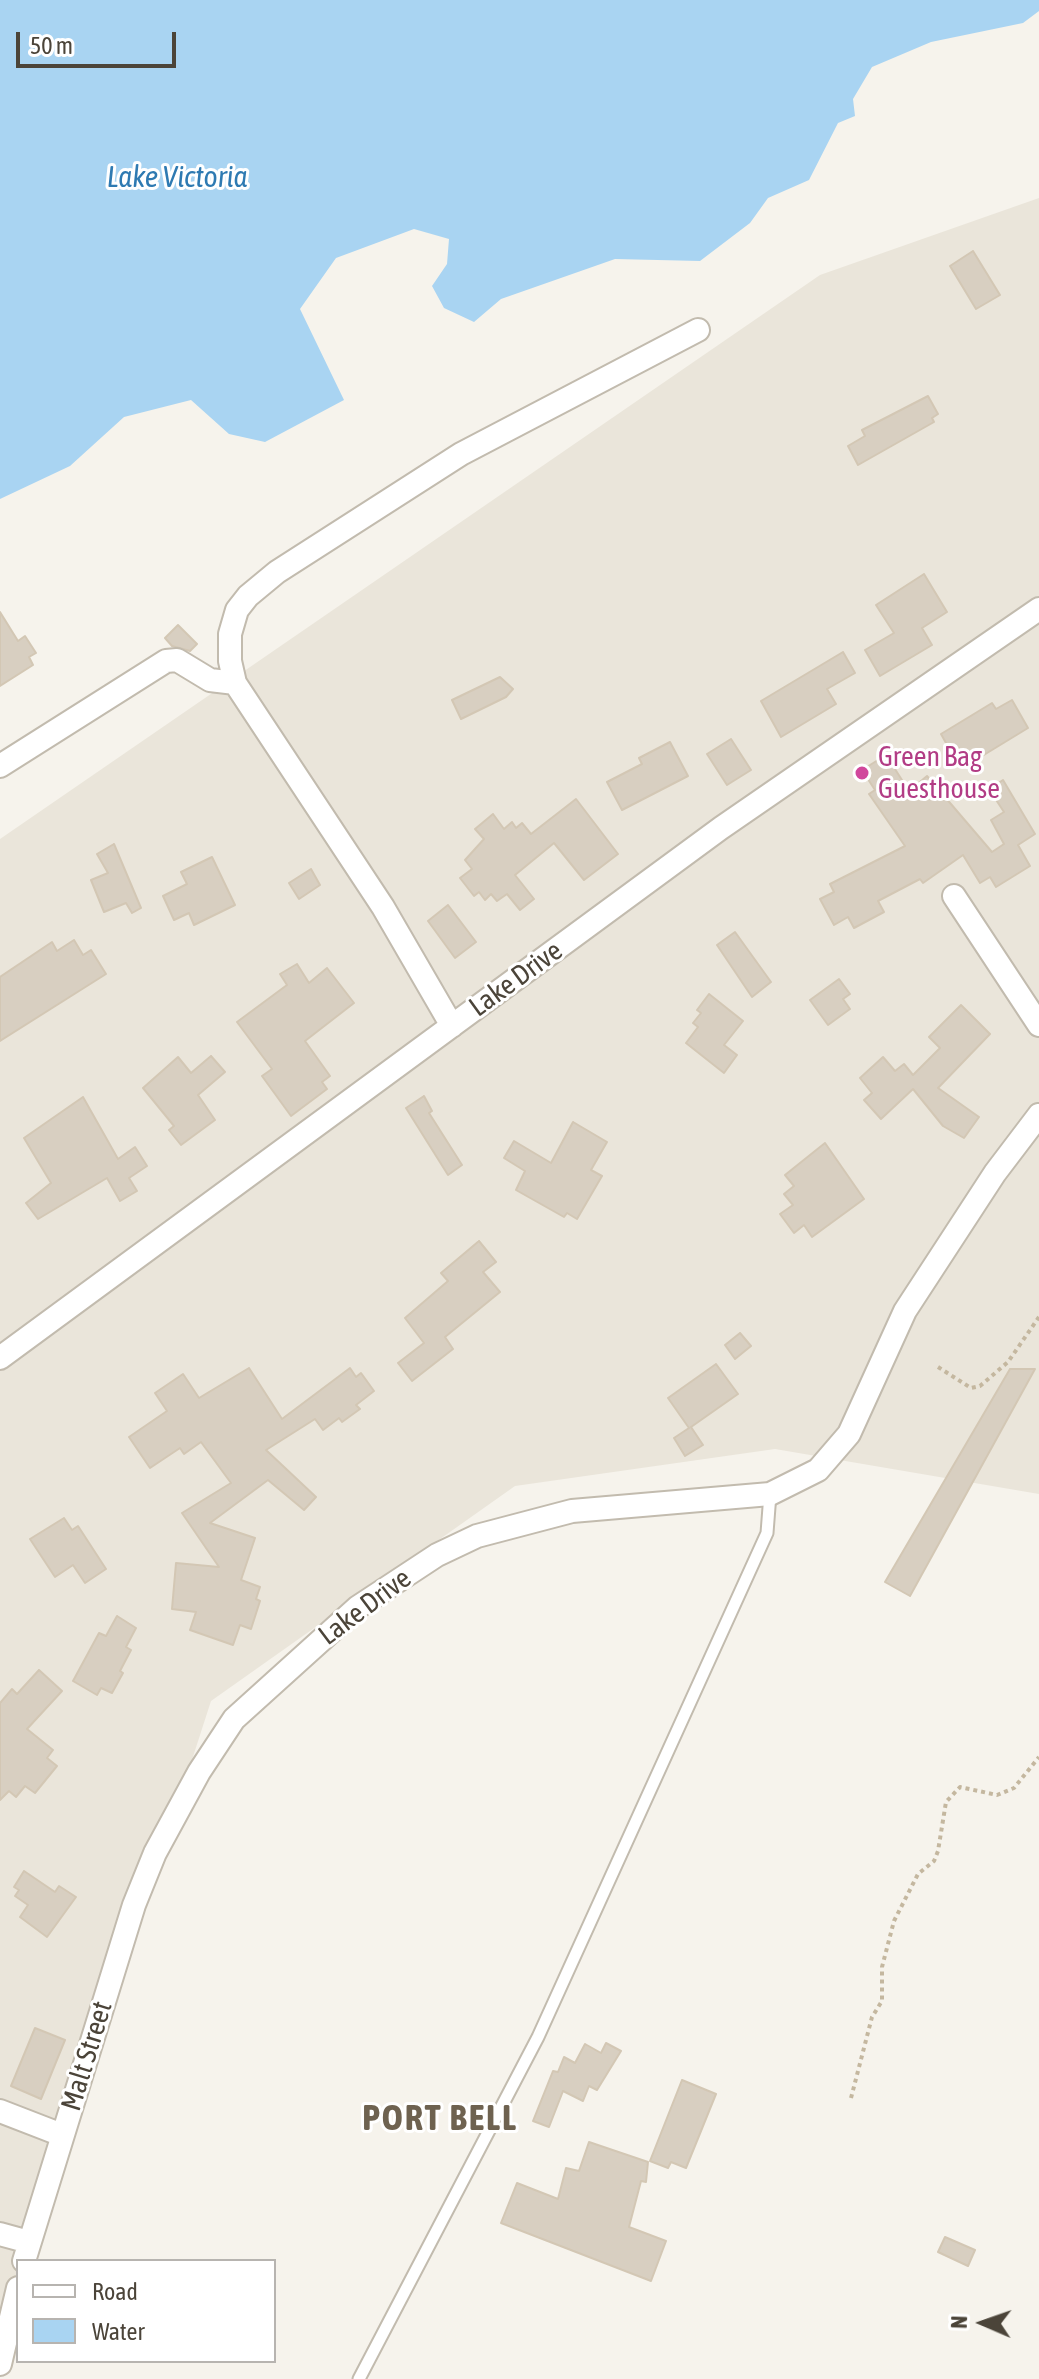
<!DOCTYPE html>
<html>
<head>
<meta charset="utf-8">
<style>
	body { margin:0 }
	#map { position:relative; width:1039px; height:2379px; overflow:hidden; background:#f6f3ec; font-family:"Asap Condensed",sans-serif }
	canvas { display:block }
	.legend { position:absolute; left:16px; top:2259px; width:260px; height:104px; box-sizing:border-box; background:#fff; border:2px solid #b7b4b0; margin:0; padding:10px 14px; list-style:none; font-size:24px; color:#4b4439 }
	.legend li { display:flex; align-items:center; gap:16px; height:40px }
	.legend b { width:40px; border:2px solid #b7b4b0 }
	.north { position:absolute; left:943px; top:2283px; width:80px; height:80px; -webkit-text-stroke:6px #fff; paint-order:stroke; rotate:272deg; font-size:22px; font-weight:700; line-height:32px; text-align:center; color:#4b4439 }
	.north::after { content:''; display:block; margin:auto; width:28px; height:36px; background:#4b4439; clip-path:polygon(50% 0,100% 100%,50% 72%,0 100%) }
	.scale { position:absolute; left:16px; top:32px; width:160px; height:36px; box-sizing:border-box; border:4px solid #4b4439; border-top:0; padding-left:10px; font-size:24px; line-height:28px; white-space:nowrap; color:#4b4439; -webkit-text-stroke:6px #fff; paint-order:stroke }
</style>
</head>
<body>
<div id="map">
<canvas width="1039" height="2379"></canvas>
<ul class="legend">
<li><b style="height:10px;background:#fff"></b>Road</li>
<li><b style="height:22px;background:#a9d4f2"></b>Water</li>
</ul>
<div class="north">N</div>
<div class="scale">50 m</div>
</div>
<script>
const ctx = document.querySelector('canvas').getContext('2d');
ctx.lineJoin = 'round';
function fill(path, color) { ctx.fillStyle = color; ctx.fill(path, 'evenodd'); }
const poly = rows => new Path2D(rows.map(r => 'M' + r).join(''));
function strokePath(path, color, width, dash) { ctx.strokeStyle = color; ctx.lineWidth = width; ctx.lineCap = dash ? 'butt' : 'round'; ctx.setLineDash(dash || []); ctx.stroke(path); }
function write(font, color, halo, rows, align = 'center') {
  ctx.font = font + ' "Asap Condensed",sans-serif'; ctx.lineWidth = 6; ctx.setLineDash([]); ctx.textBaseline = 'middle'; ctx.strokeStyle = halo; ctx.fillStyle = color; for (const [text, x, y, turn = 0] of rows) {
    ctx.save(); ctx.translate(x, y); ctx.rotate((+turn || 0) * Math.PI / 180); ctx.textAlign = isNaN(turn) ? turn : align; if (halo) ctx.strokeText(text, 0, 0); ctx.fillText(text, 0, 0); ctx.restore();
  }
}
fill(poly([
	[1039,198,1039,1494,775,1449,515,1486,211,1701,30,2261,18,2261,18,2300,0,2355,0,839,820,275]
]), '#eae5da');
fill(poly([
	[0,0,1039,0,1039,11,1023,23,931,42,872,67,853,99,855,116,838,123,809,180,768,198,750,223,700,261,615,259,501,299,474,322,444,308,432,286,447,264,449,239,414,229,336,258,300,309,344,400,265,442,229,434,191,400,124,417,70,466,0,499]
]), '#a9d4f2');
const building = poly([
	[973,251,1000,295,976,309,950,266,973,251],
	[928,396,938,414,932,418,934,422,858,465,848,446,865,436,862,430,928,396],
	[924,574,947,612,922,628,932,645,880,676,865,650,894,633,876,605,924,574],
	[0,612,18,641,25,636,36,653,29,657,33,665,0,686,0,612],
	[178,625,197,644,190,651,172,646,165,638,178,625],
	[843,652,855,673,827,689,836,704,781,737,761,701,843,652],
	[500,677,513,689,506,697,461,719,452,700,500,677],
	[1012,700,1028,728,969,764,959,748,951,752,941,734,992,703,996,709,1012,700],
	[731,739,751,770,727,785,707,754,731,739],
	[670,742,688,776,622,810,607,782,642,764,639,758,670,742],
	[886,755,909,791,927,776,992,852,1004,844,991,820,1004,812,989,789,1003,780,1035,834,1018,845,1030,866,996,887,990,877,980,883,963,855,923,883,920,879,878,901,884,912,854,928,848,917,834,925,820,899,834,892,830,884,905,846,869,794,875,790,862,770,886,755],
	[576,799,618,854,584,880,554,843,515,875,534,899,520,910,507,894,497,901,491,894,485,900,479,892,474,896,460,878,472,869,465,860,484,839,475,829,493,814,504,829,512,822,516,828,522,823,531,834,576,799],
	[114,844,141,908,132,913,126,903,104,912,91,880,108,873,97,854,114,844],
	[212,857,235,905,194,925,189,913,174,920,163,896,187,884,181,872,212,857],
	[311,869,320,885,299,899,289,883,311,869],
	[448,905,476,942,455,958,428,921,448,905],
	[735,932,771,982,752,997,717,945,735,932],
	[74,940,83,955,91,950,106,974,0,1041,0,977,52,942,57,951,74,940],
	[297,964,309,983,327,968,354,1003,305,1041,330,1076,322,1082,327,1089,291,1116,262,1076,272,1069,237,1022,287,985,280,974,297,964],
	[839,979,850,994,843,999,850,1009,828,1025,810,1000,839,979],
	[709,994,743,1021,724,1045,737,1055,724,1073,686,1043,698,1027,693,1023,701,1013,697,1010,709,994],
	[961,1005,990,1034,938,1088,979,1117,964,1138,943,1126,913,1089,881,1119,864,1100,872,1093,860,1078,883,1057,895,1071,904,1064,913,1075,940,1048,929,1037,961,1005],
	[211,1056,225,1072,198,1095,215,1120,181,1145,169,1130,174,1126,143,1088,178,1057,191,1073,211,1056],
	[424,1096,432,1111,429,1113,462,1165,448,1175,406,1108,424,1096],
	[83,1097,118,1159,135,1147,147,1166,129,1178,137,1191,120,1201,107,1178,38,1219,26,1203,51,1183,24,1138,83,1097],
	[573,1122,607,1142,591,1170,602,1176,577,1219,567,1213,564,1217,516,1190,525,1171,504,1158,514,1141,551,1163,573,1122],
	[825,1143,864,1199,812,1237,804,1225,794,1233,780,1214,793,1205,784,1194,794,1186,785,1175,825,1143],
	[479,1241,496,1262,483,1272,500,1292,445,1337,453,1349,412,1381,398,1363,424,1343,405,1318,448,1281,441,1273,479,1241],
	[740,1333,751,1346,735,1359,725,1345,740,1333],
	[716,1364,738,1394,691,1427,703,1445,685,1456,674,1438,689,1428,668,1398,716,1364],
	[249,1368,282,1419,350,1368,356,1377,361,1373,374,1391,356,1405,360,1409,342,1422,339,1418,323,1430,315,1419,266,1450,316,1497,304,1510,268,1480,210,1523,255,1538,241,1580,260,1587,256,1599,260,1601,251,1629,240,1625,233,1645,190,1630,196,1612,172,1609,176,1563,219,1567,182,1513,231,1483,201,1442,184,1454,180,1448,150,1468,129,1437,167,1411,155,1393,183,1374,199,1398,249,1368],
	[1010,1369,1035,1369,910,1596,885,1582,1010,1369],
	[64,1518,72,1530,78,1526,106,1569,85,1583,73,1565,55,1577,30,1539,64,1518],
	[117,1616,136,1628,126,1647,131,1650,120,1671,123,1673,112,1693,101,1688,97,1695,73,1681,99,1633,106,1636,117,1616],
	[39,1670,62,1691,27,1729,53,1750,47,1758,57,1766,35,1793,25,1786,16,1797,9,1791,0,1800,0,1703,12,1689,17,1694,39,1670],
	[24,1871,55,1892,59,1886,76,1897,47,1937,20,1917,28,1905,15,1896,19,1890,14,1887,24,1871],
	[35,2028,65,2040,41,2099,11,2086,35,2028],
	[606,2043,621,2051,597,2090,589,2086,583,2101,563,2091,549,2127,533,2121,553,2071,558,2072,564,2057,575,2063,585,2044,601,2053,606,2043],
	[682,2080,716,2094,686,2168,671,2162,668,2168,650,2161,682,2080],
	[589,2142,648,2162,646,2182,641,2181,629,2227,666,2241,651,2281,501,2223,517,2183,558,2199,566,2168,579,2171,589,2142],
	[945,2237,975,2250,968,2266,938,2252,945,2237]
]);
fill(building, '#d8cfc1');
strokePath(building, '#d3c7b4', 2);
const lane = poly([
	[359,2379,538,2037,767,1533,770,1494]
]);
const street = poly([
	[0,766,166,661,177,660,210,680,235,683],
	[954,896,1039,1025],
	[452,1026,383,907,235,683,230,661,230,634,237,610,248,596,277,572,461,454,698,330],
	[0,1358,721,828,1039,609],
	[0,2111,62,2135],
	[0,2234,29,2242],
	[24,2261,134,1905,155,1853,199,1772,234,1719,358,1607,437,1555,477,1536,572,1511,770,1494,818,1470,849,1434,905,1311,995,1173,1039,1115],
	[0,2364,18,2288]
]);
strokePath(lane, '#c2bbae', 15);
strokePath(street, '#c2bbae', 26);
strokePath(poly([
	[938,1367,971,1388,980,1386,1008,1362,1039,1317],
	[851,2098,872,2017,882,2001,882,1967,894,1921,918,1874,934,1861,938,1851,946,1802,960,1787,997,1795,1014,1788,1039,1757]
]), '#c4b79f', 4, [4, 4]);
strokePath(lane, '#fff', 11);
strokePath(street, '#fff', 22);
for (const [x, y, r, color] of [
	[862,773,8,"#d1479c"]
]) { const dot = new Path2D(); dot.arc(x, y, r, 0, 2 * Math.PI); ctx.fillStyle = color; ctx.fill(dot); strokePath(dot, '#fff', 3); }
write('28px', '#b23c85', '#fff', [
	["Green Bag",878,757],
	["Guesthouse",878,789]
], 'left');
write('28px', '#4b4439', '#fff', [
	["Lake Drive",516,979,-36],
	["Lake Drive",365,1607,-37],
	["Malt Street",87,2056,-73]
]);
write('italic 30px', '#2e7ab2', '#fff', [
	["Lake Victoria",177,178]
]);
ctx.letterSpacing = '2px';
write('bold 36px', '#6e6250', '#fff', [
	["PORT BELL",440,2119]
]);
ctx.letterSpacing = '0px';
</script>
</body>
</html>
